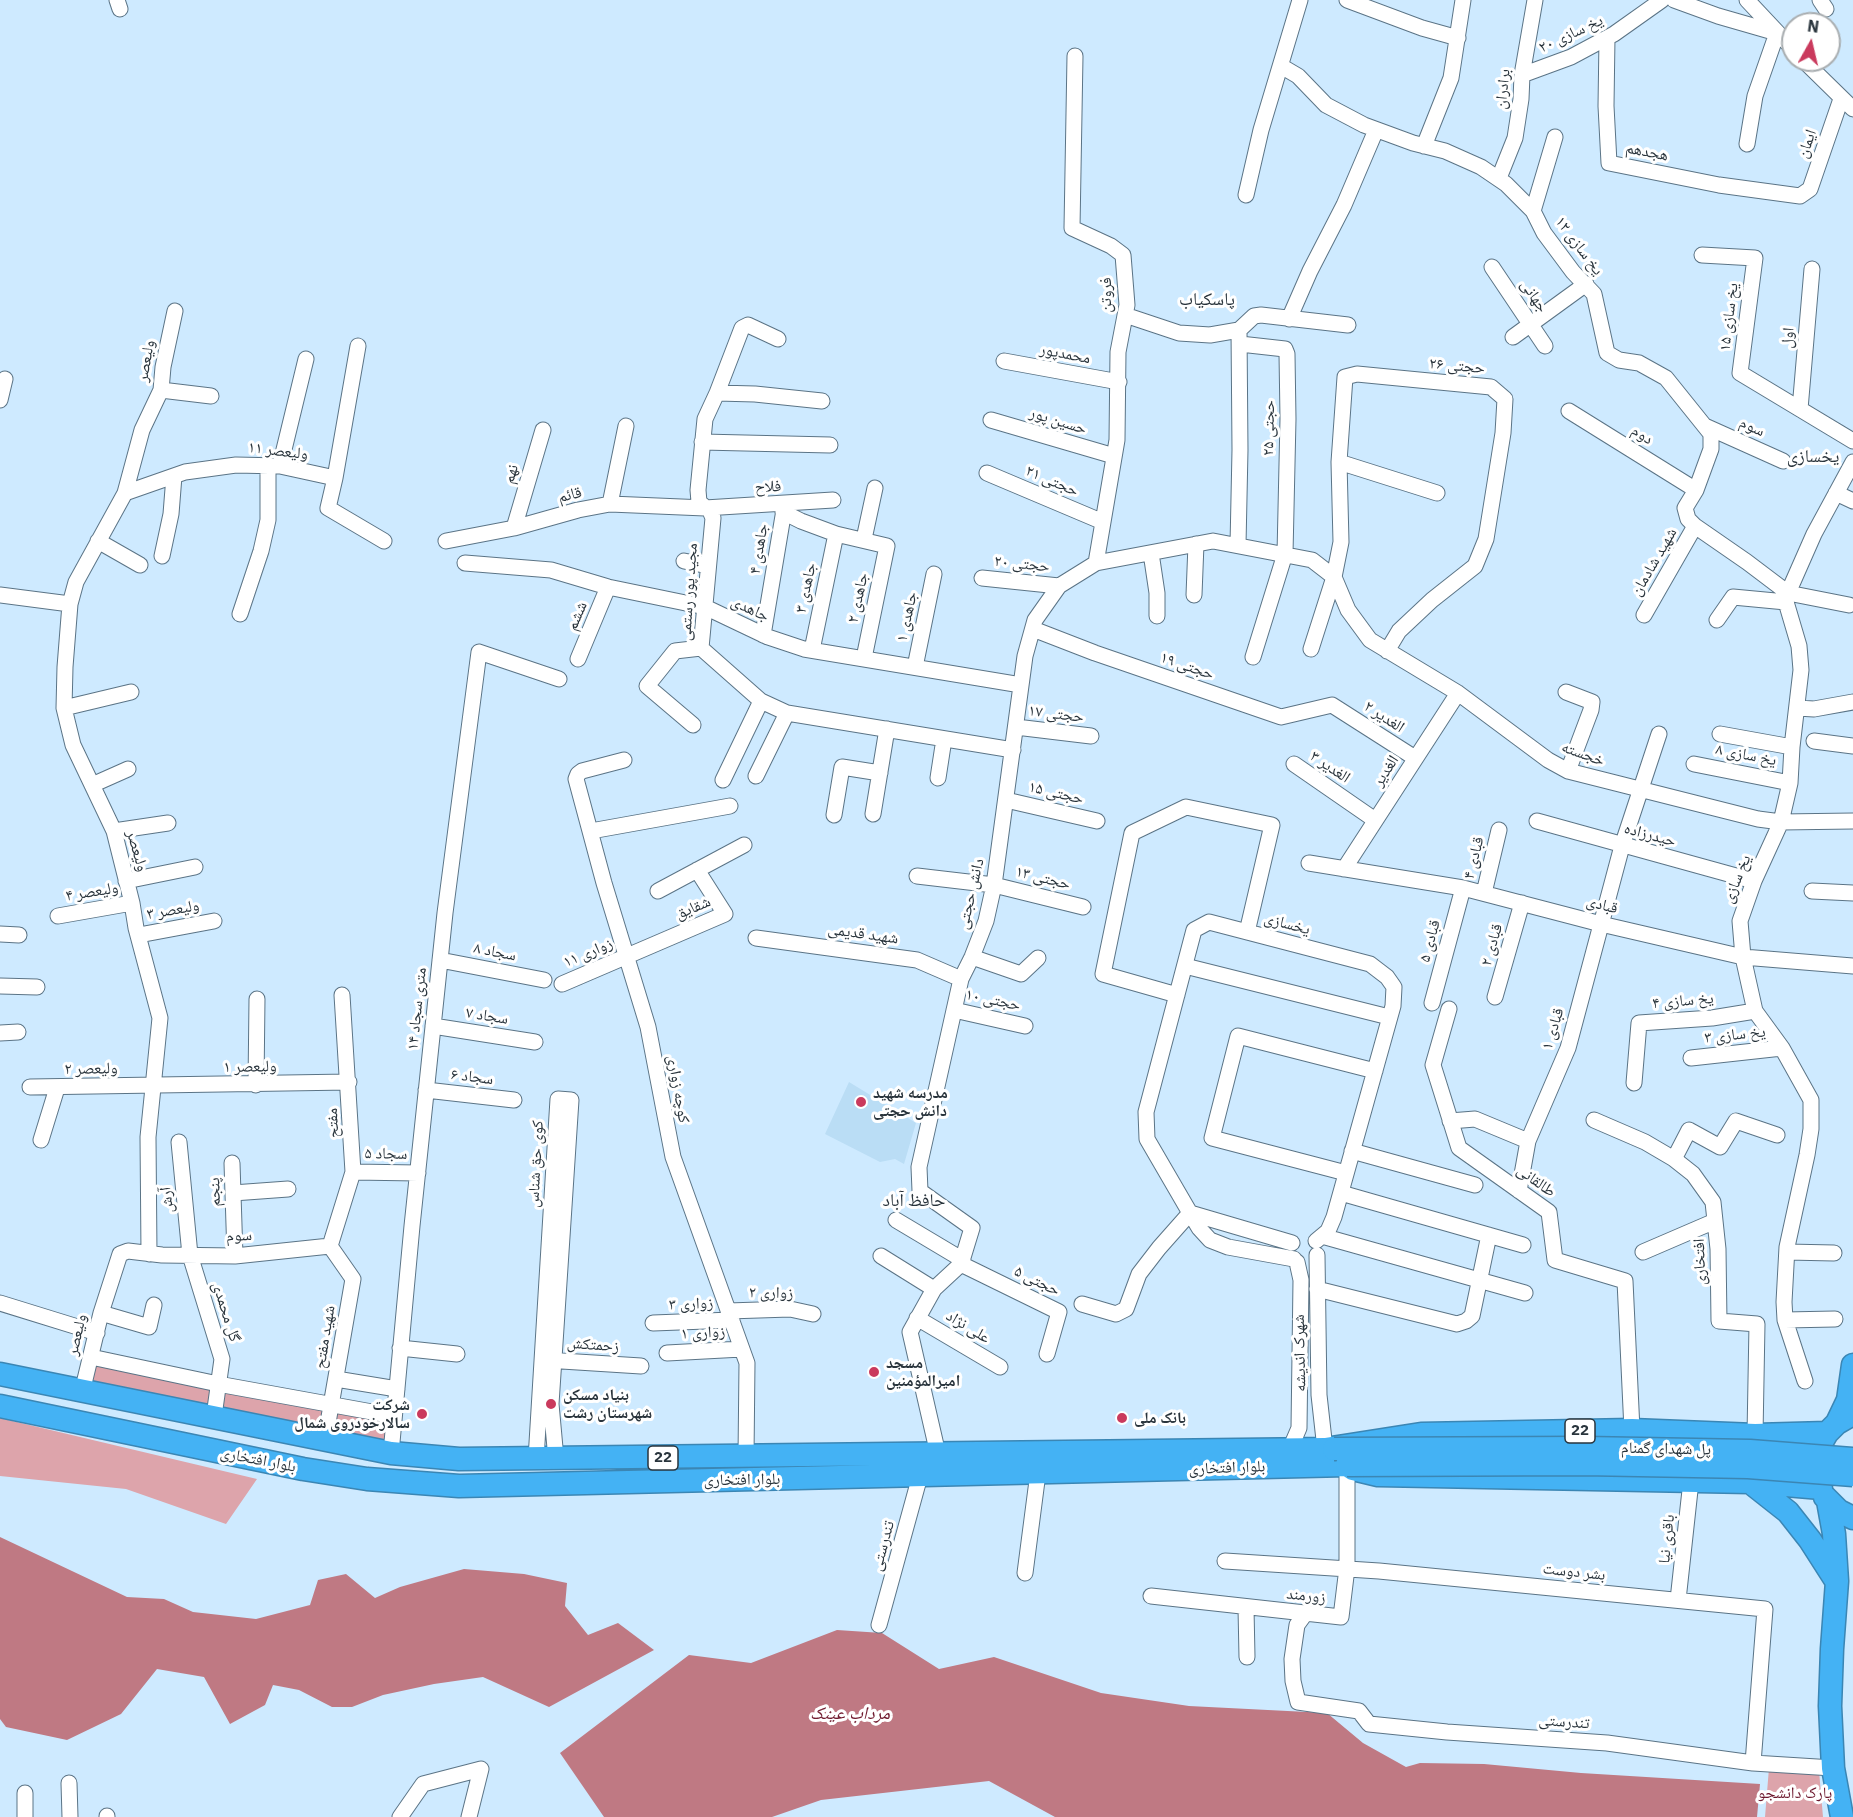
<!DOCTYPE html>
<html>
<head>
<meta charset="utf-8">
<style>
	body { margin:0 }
	#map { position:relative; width:1853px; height:1817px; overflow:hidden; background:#ceeaff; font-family:"IBM Plex Sans",sans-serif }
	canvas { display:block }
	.north { position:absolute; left:1781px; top:12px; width:60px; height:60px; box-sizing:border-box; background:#fff; border:2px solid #a9aeb1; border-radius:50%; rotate:8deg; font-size:16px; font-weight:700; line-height:24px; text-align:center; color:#29343c }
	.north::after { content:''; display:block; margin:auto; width:21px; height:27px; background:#ca3a5d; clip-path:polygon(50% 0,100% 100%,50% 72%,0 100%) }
</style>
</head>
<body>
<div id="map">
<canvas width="1853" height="1817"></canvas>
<div class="north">N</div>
</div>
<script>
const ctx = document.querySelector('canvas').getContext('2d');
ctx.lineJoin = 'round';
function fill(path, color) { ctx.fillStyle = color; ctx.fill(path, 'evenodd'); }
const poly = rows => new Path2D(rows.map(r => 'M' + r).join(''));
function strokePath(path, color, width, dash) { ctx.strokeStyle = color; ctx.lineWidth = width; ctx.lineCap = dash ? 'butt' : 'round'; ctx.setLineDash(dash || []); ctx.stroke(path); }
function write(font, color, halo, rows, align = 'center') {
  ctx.font = font + ' "IBM Plex Sans","Noto Naskh Arabic",sans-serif'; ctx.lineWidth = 6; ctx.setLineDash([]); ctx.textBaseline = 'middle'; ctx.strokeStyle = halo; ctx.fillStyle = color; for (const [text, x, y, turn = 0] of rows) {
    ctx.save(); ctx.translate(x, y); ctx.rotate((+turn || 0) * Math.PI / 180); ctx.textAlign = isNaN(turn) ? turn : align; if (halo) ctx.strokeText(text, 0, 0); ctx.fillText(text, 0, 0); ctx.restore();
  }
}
fill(poly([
	[849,1082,916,1123,904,1164,895,1159,880,1162,825,1134]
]), '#baddf5');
fill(poly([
	[96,1362,392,1417,388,1448,92,1385],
	[0,1418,257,1479,226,1524,126,1489,0,1476],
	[1769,1768,1819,1771,1823,1817,1765,1817]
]), '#dda4ab');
fill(poly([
	[0,1537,127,1597,164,1599,193,1612,256,1619,310,1605,318,1580,346,1574,375,1598,400,1587,464,1569,524,1574,567,1583,565,1606,588,1635,618,1623,654,1650,549,1707,483,1677,434,1684,383,1695,352,1707,332,1707,299,1690,273,1685,265,1705,230,1724,204,1677,157,1669,121,1714,67,1740,6,1727,0,1719],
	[837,1630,882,1633,939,1669,994,1657,1101,1693,1189,1706,1327,1713,1363,1743,1406,1767,1420,1763,1484,1764,1581,1773,1760,1784,1757,1817,1055,1817,989,1781,821,1800,772,1817,604,1817,560,1753,689,1655,751,1663]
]), '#bf7983');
const minor = poly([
	[117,0,120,9],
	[1347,0,1422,28,1458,38],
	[1674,0,1718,16,1777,33,1755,96,1747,144],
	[1747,0,1793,49],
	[1820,0,1826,9],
	[1607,38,1606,106,1609,163,1719,185,1800,196,1810,189,1841,99],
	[1075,56,1072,228,1111,246,1123,255,1127,305,1118,352,1117,440,1096,563],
	[1803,60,1853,109],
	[1281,66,1298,76,1326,105,1364,125,1413,143,1445,151,1481,167,1506,184,1533,211,1544,233,1573,272,1594,294,1607,353,1619,360,1639,363,1666,378,1711,434,1711,449,1696,490,1685,508,1688,519,1695,526,1747,562,1788,593,1849,605],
	[1522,75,1571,57,1614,34,1662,0],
	[1424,146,1451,78,1463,0],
	[1499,178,1515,138,1521,99,1522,75,1535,0],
	[1246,195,1261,130,1300,0],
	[1533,211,1555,137],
	[1702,255,1755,258,1740,373,1853,441],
	[1492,267,1545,346],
	[1125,315,1179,333,1210,335,1239,330],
	[1289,319,1310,271,1344,205,1376,130],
	[1513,337,1586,284],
	[778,339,748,325,742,328,717,393,705,419,698,490,699,502,710,511,713,518,701,648,761,701,787,713,1013,750],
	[1240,344,1285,349,1287,354,1288,419,1285,554,1253,657],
	[1004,361,1119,382],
	[161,390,211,396],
	[717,393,755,394,822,401],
	[0,400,5,379],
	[1800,409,1812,269],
	[1569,411,1696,490],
	[991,420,1114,456],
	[1705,426,1783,461],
	[702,442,830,445],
	[1339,462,1437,493],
	[280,466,306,359],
	[987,473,1103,522],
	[335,478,358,346],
	[125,493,185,472,236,465,280,466,335,478,328,508,384,541],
	[1836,493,1853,501],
	[610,504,626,426],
	[783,512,801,521,836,534,887,546,864,658],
	[514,528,543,430],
	[864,539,875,488],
	[98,541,140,565],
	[446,541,514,528,578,510,610,504,705,508,833,500],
	[1238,545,1240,450,1239,330,1254,316,1261,315,1348,325],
	[1151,553,1157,593,1157,616],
	[162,556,171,514,174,476],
	[684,561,708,566],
	[465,563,551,570,608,587,705,607,768,637,804,649,1021,685],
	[982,578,1059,586],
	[0,595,70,604],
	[1194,595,1196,544],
	[240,614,261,551,268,520,268,466],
	[1644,615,1695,526],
	[1717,620,1733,597,1786,602],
	[1033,629,1095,653,1281,717,1332,705,1415,758],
	[763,635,785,504],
	[1311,649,1334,577,1341,542,1339,462,1345,377,1357,374,1491,387,1505,399,1503,433,1486,539,1475,566,1432,600,1399,631,1387,651],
	[812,650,836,534],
	[578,659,608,587],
	[915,667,934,574],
	[1566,692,1592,702,1591,710,1568,771],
	[64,708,131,692],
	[1797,708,1814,709,1853,702],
	[693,725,647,686,675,651,701,648],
	[1016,727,1091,736],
	[1720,734,1792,747],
	[1814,741,1853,746],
	[624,760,582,771,578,774,576,779,604,883,648,1027,673,1157,747,1363,746,1457],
	[1294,764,1375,820],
	[1694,764,1790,783],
	[756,776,787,713],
	[938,778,944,739],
	[723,780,761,701],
	[92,785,128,769],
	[1006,800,1097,821],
	[873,814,887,729],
	[834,815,842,767,880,773],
	[1537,821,1754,881],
	[114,831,168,823],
	[591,831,730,806],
	[1309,863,1463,888,1601,924,1743,957,1853,966],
	[1344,869,1458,693],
	[917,876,994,885,1083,907],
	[126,881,195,867],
	[658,891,744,845],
	[1812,891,1853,893],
	[1484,893,1499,830],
	[58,916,132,903],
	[0,934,19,935],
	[139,935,214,921],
	[756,938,917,960,961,979],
	[972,957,1021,974,1038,958],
	[440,960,544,980],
	[1185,966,1389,1017],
	[562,984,725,914,697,870],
	[0,986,37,987],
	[1177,995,1103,974,1132,833,1186,807,1272,825,1247,932],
	[1495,997,1522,903],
	[1432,1003,1463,888],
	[1449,1009,1433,1065,1459,1148,1549,1212,1555,1260,1625,1281,1632,1430],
	[954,1010,1025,1026],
	[433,1026,535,1042],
	[0,1033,18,1032],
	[1691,1058,1782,1048],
	[1634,1083,1639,1023,1712,1018,1755,1011],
	[256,1085,257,999],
	[30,1087,349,1082],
	[426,1090,514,1100],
	[1594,1120,1645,1142,1674,1159,1693,1174,1713,1202,1718,1249,1719,1321,1757,1324,1755,1435],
	[1450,1121,1475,1119,1528,1141],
	[41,1140,57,1088],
	[179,1142,190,1255,222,1359,214,1416],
	[1352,1151,1475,1185],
	[1674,1159,1689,1130,1720,1147,1736,1121,1777,1135],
	[232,1163,235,1256],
	[353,1172,418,1173],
	[1346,1173,1212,1138,1238,1036,1375,1071],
	[1519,1191,1528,1141,1568,1048,1622,846,1659,734],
	[233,1193,288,1189],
	[1341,1193,1523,1245],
	[896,1220,963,1260],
	[1322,1236,1525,1293],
	[1292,1243,1190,1213,1199,1228,1210,1240,1228,1247,1294,1259],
	[330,1246,353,1172,342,995],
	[1643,1252,1715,1221],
	[1787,1252,1834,1253],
	[149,1254,148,1137,160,1018,136,928,132,903,114,831,73,745,64,708,65,667,70,604,76,582,125,493,142,430,161,390,163,367,175,311],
	[1317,1255,1319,1395,1325,1449],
	[881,1256,934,1289],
	[961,1264,1059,1312,1047,1354],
	[1317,1289,1457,1324,1466,1321,1472,1316,1489,1235],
	[0,1303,97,1333],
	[1082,1304,1116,1314,1126,1309,1139,1274,1159,1248,1190,1213,1147,1139,1146,1112,1194,930,1209,922,1370,964,1387,977,1394,987,1393,1006,1334,1217,1328,1231,1316,1241],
	[728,1311,790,1309,813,1314],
	[101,1313,149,1327,154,1305],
	[917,1318,1000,1367],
	[1785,1320,1835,1319],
	[653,1323,732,1320],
	[400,1348,457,1354],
	[667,1353,742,1349],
	[91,1357,218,1384,394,1416],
	[546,1360,641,1366],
	[336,1379,397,1389],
	[1805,1381,1785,1320,1784,1302,1787,1247,1807,1155,1811,1129,1811,1100,1782,1048,1755,1011,1743,957,1740,921,1754,881,1781,822,1790,783,1792,747,1801,670,1799,646,1786,602,1788,593,1814,534,1853,462],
	[82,1392,101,1313,120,1254,128,1251,162,1255,235,1256,330,1246],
	[325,1440,353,1279,330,1246],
	[1290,1449,1299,1428,1301,1280,1297,1262],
	[391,1453,412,1226,445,913,479,652,559,679],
	[938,1454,910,1332,934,1289,961,1264,972,1228,920,1191,919,1167,961,979,972,957,986,921,994,885,1025,656,1035,620,1059,586,1096,563,1213,541,1312,560,1334,577,1348,610,1370,640,1458,693,1548,760,1568,771,1758,819,1781,822,1853,821],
	[536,1459,558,1099,571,1100,551,1404,556,1459],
	[1225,1561,1379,1571,1765,1609,1753,1763],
	[1025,1573,1038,1473],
	[1151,1596,1341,1617,1347,1568,1347,1465],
	[1678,1600,1691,1481],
	[1246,1608,1247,1657],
	[1305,1614,1297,1625,1292,1659,1293,1681,1298,1702,1359,1711,1369,1724,1447,1732,1607,1743,1753,1763,1833,1768],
	[879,1625,920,1476],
	[69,1783,70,1817],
	[107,1816,107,1817],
	[25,1817,25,1793],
	[400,1817,423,1784,481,1769,469,1817]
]);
const highway = poly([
	[0,1374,391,1453,459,1459,1325,1449,1421,1434,1632,1430,1755,1435,1827,1433],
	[0,1406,303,1469,367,1479,459,1486,1347,1465,1353,1469,1378,1475,1750,1482,1821,1488],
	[1837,1423,1848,1400,1853,1365],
	[1820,1445,1827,1433,1837,1423,1853,1414],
	[1750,1482,1788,1512,1810,1540,1835,1579],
	[1825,1497,1839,1511,1853,1518],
	[1828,1501,1834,1534,1837,1581,1832,1649,1830,1706,1833,1768,1842,1817]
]);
strokePath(minor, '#5b7486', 17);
strokePath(highway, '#3b86b4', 25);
strokePath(minor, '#fff', 15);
strokePath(highway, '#44b2f4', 22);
const highwayBridge = poly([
	[1334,1449,1585,1448,1750,1451,1853,1459],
	[1347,1465,1584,1464,1748,1467,1853,1475]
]);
strokePath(highwayBridge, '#3b86b4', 25, []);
strokePath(highwayBridge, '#44b2f4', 22);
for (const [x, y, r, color] of [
	[861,1102,6,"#ca3a5d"],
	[874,1372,6,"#ca3a5d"],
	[551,1404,6,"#ca3a5d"],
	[422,1414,6,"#ca3a5d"],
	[1122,1418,6,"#ca3a5d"]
]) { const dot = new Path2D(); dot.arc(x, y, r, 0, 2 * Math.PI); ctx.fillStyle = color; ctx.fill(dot); strokePath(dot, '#fff', 2); }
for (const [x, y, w] of [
	[1580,1431,30],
	[663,1458,30]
]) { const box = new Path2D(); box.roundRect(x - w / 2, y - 12, w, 24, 4.5); ctx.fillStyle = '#fff'; ctx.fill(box); strokePath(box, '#29343c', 1.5); }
write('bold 15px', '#29343c', null, [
	["22",1580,1431],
	["22",663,1458]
]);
write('16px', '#29343c', '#fff', [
	["یخ سازی ۲۰",1571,34,-25],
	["برادران",1503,89,-84],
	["ایمان",1807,144,-71],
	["هجدهم",1647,152,11],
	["یخ سازی ۱۲",1579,246,53],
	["فروتن",1106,295,-90],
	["جهانی",1534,296,56],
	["یخ سازی ۱۵",1729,317,-83],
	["اول",1788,338,-85],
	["محمدپور",1065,354,11],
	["ولیعصر",146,361,-80],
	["حجتی ۲۶",1457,366,5],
	["حسین پور",1058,421,17],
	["سوم",1752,427,24],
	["حجتی ۲۵",1269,428,-89],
	["دوم",1642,435,32],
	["ولیعصر ۱۱",278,451,7],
	["نهم",511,474,-73],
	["حجتی ۲۱",1052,481,23],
	["فلاح",768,487,-3],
	["قائم",570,495,-13],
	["جاهدی ۴",759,549,-81],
	["شهید شادمان",1654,562,-60],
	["حجتی ۲۰",1022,564,6],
	["جاهدی ۳",806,588,-78],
	["مجید پور رستمی",689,592,-86],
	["جاهدی ۲",858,598,-78],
	["جاهدی",750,609,25],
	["ششم",577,616,-67],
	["جاهدی ۱",907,617,-78],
	["حجتی ۱۹",1187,666,19],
	["حجتی ۱۷",1056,714,7],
	["الغدیر ۲",1384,717,33],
	["خجسته",1583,754,20],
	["یخ سازی ۸",1746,755,11],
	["الغدیر ۳",1330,767,34],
	["الغدیر",1386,771,-57],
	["حجتی ۱۵",1056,793,13],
	["حیدرزاده",1650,835,15],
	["ولیعصر",137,851,74],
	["قبادی ۴",1474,858,-76],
	["حجتی ۱۳",1043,878,14],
	["یخ سازی",1737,879,-68],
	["ولیعصر ۴",92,892,-9],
	["دانش حجتی",971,894,-77],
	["قبادی",1602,905,15],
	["شقایق",693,908,-23],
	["ولیعصر ۳",173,910,-10],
	["یخسازی",1287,924,15],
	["شهید قدیمی",863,934,8],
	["قبادی ۵",1430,941,-75],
	["قبادی ۲",1492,945,-74],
	["سجاد ۸",495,952,11],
	["زواری ۱۱",588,953,-23],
	["حجتی ۱۰",993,1000,12],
	["یخ سازی ۴",1683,1001,-5],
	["۱۴ متری سجاد",417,1009,-84],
	["سجاد ۷",487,1016,9],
	["قبادی ۱",1553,1029,-73],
	["یخ سازی ۳",1735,1035,-6],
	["ولیعصر ۱",250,1067,-1],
	["ولیعصر ۲",91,1069,-1],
	["سجاد ۶",472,1077,7],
	["کوچه زواری",678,1089,80],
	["مفتح",333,1123,-93],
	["سجاد ۵",386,1154,1],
	["کوی حق شناس",536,1164,-87],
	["طالقانی",1536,1181,36],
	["پنجم",215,1192,-92],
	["آرش",167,1200,-96],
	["سوم",239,1236,-3],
	["افتخاری",1700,1262,-92],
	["حجتی ۵",1037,1281,26],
	["زواری ۲",771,1293,1],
	["زواری ۳",691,1304,-2],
	["گل محمدی",226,1312,73],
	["علی نژاد",968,1327,31],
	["زواری ۱",703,1333,-3],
	["ولیعصر",77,1335,-77],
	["شهید مفتح",325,1337,-81],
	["زحمتکش",593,1345,4],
	["شهرک اندیشه",1300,1353,-91],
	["پل شهدای گمنام",1666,1449,1],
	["بلوار افتخاری",258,1460,11],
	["بلوار افتخاری",1227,1468,-2],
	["بلوار افتخاری",742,1480,-1],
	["باقری نیا",1667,1539,-84],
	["تندرستی",883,1546,-75],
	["بشر دوست",1574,1572,6],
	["زورمند",1306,1596,6],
	["تندرستی",1564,1722,4]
]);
write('bold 16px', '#29343c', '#fff', [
	["مدرسه شهید",873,1093],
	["دانش حجتی",873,1111],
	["مسجد",886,1363],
	["امیرالمؤمنین",886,1381],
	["بنیاد مسکن",563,1395],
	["شهرستان رشت",563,1413],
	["شرکت",410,1405,"right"],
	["سالارخودروی شمال",410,1423,"right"],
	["بانک ملی",1134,1418]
], 'left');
write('16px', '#6b162c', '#fff', [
	["پارک دانشجو",1795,1793]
]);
write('18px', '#29343c', '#fff', [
	["پاسکیاب",1207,300],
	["یخسازی",1813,457],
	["حافظ آباد",914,1201]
]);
write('italic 18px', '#711c30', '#fff', [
	["مرداب عینک",850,1714]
]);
</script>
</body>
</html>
